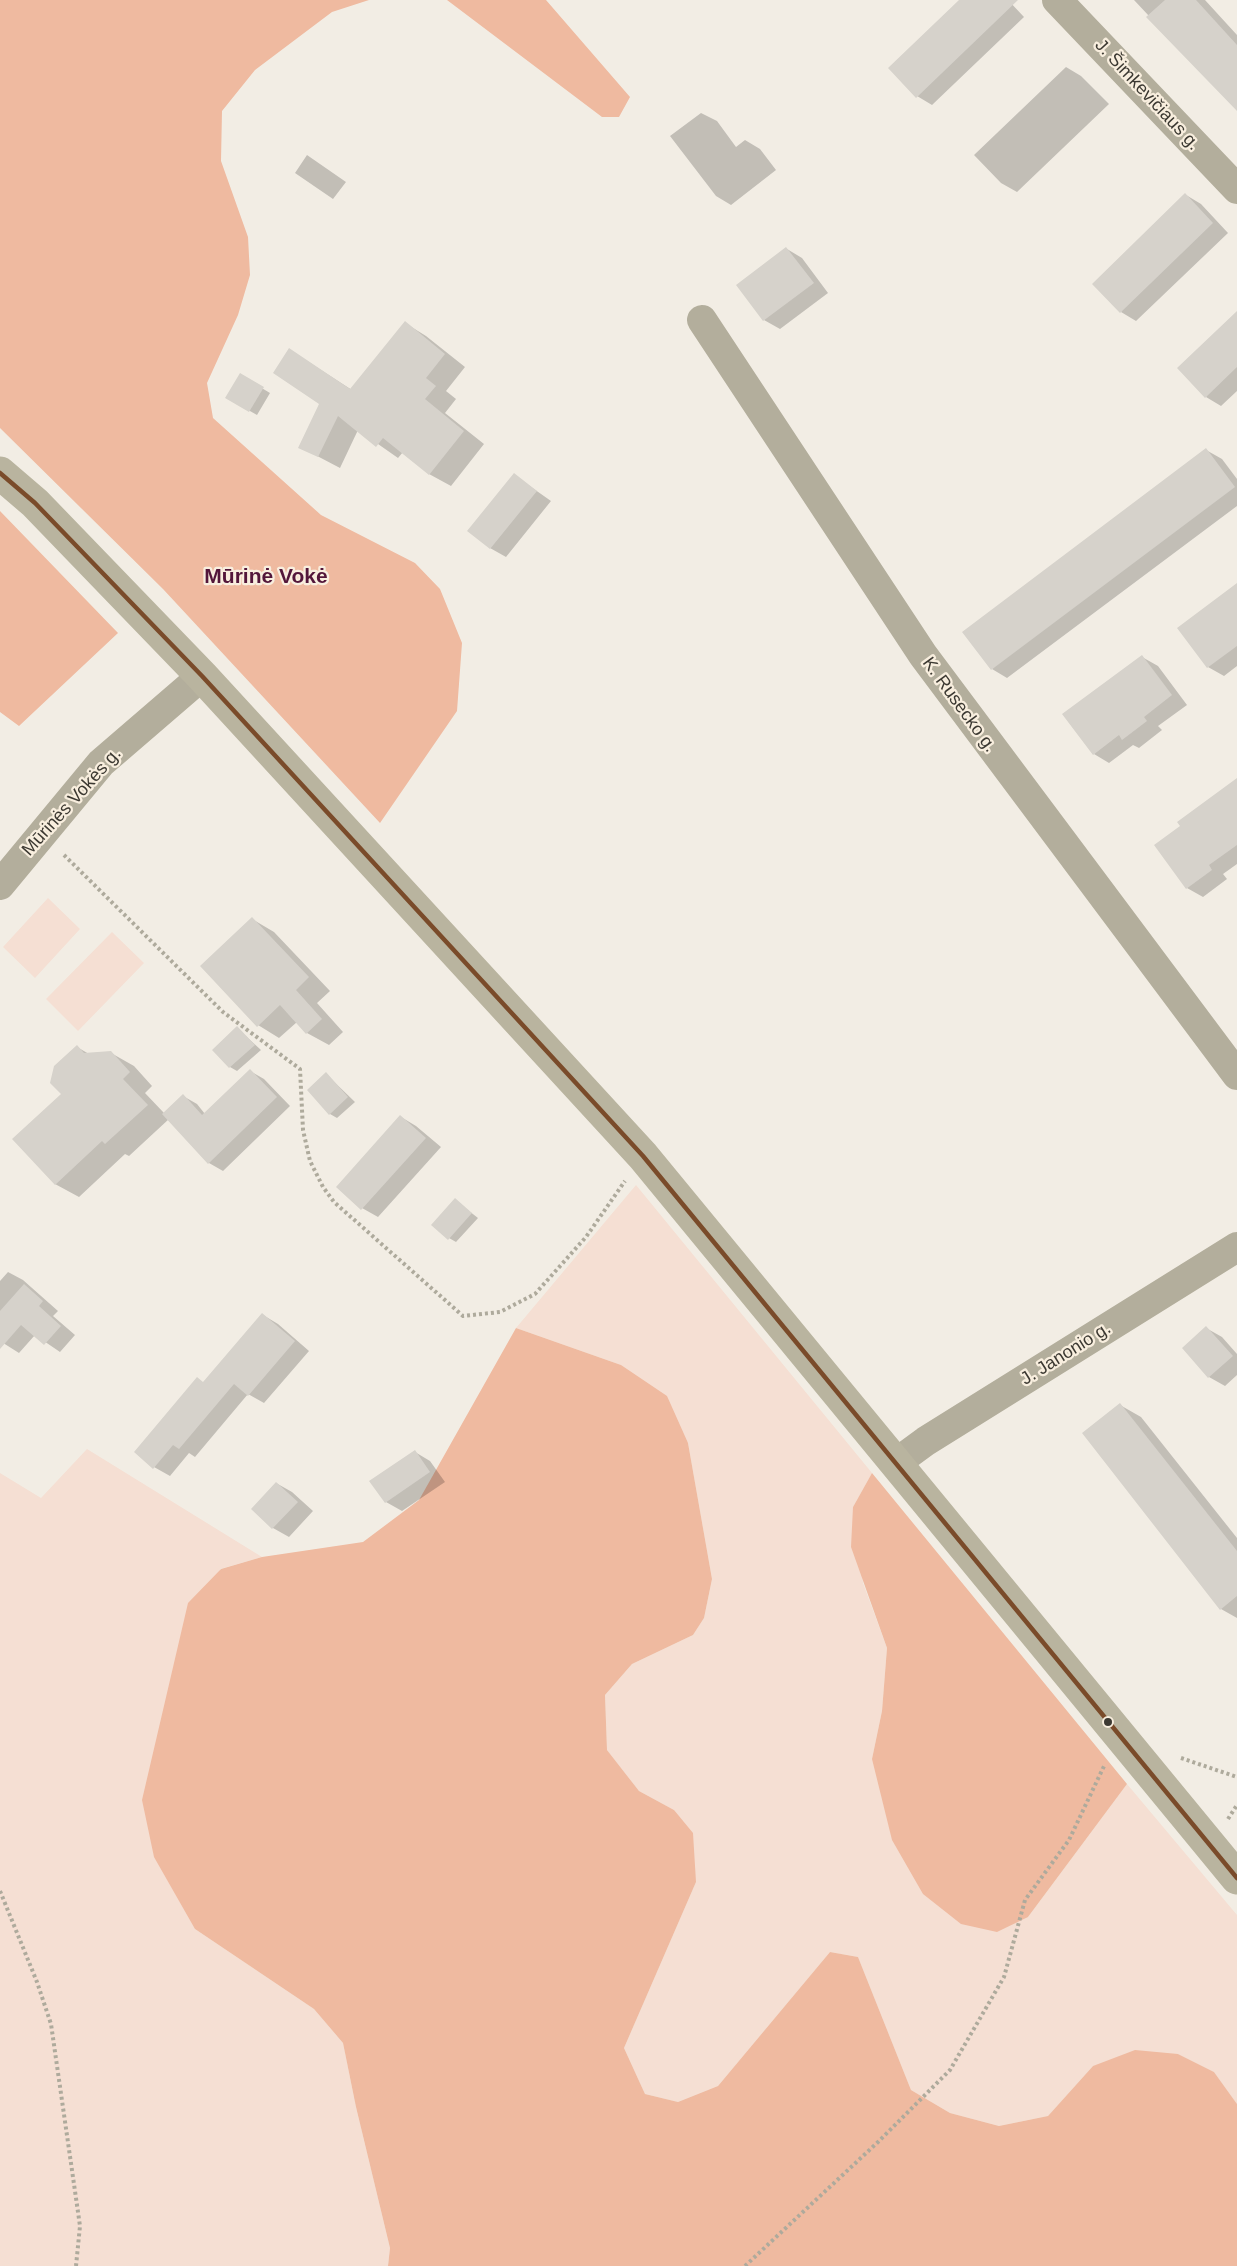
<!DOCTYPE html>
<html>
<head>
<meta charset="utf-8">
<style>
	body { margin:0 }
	canvas { display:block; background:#f2ede4 }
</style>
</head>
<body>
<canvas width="1237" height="2266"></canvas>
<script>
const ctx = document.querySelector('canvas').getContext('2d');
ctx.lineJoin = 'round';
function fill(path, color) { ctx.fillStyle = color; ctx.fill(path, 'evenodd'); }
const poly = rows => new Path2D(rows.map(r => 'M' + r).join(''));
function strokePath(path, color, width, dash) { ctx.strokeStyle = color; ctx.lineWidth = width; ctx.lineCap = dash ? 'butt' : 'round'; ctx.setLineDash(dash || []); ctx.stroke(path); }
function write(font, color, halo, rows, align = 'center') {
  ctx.font = font + ' Helvetica,sans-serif'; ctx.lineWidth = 4.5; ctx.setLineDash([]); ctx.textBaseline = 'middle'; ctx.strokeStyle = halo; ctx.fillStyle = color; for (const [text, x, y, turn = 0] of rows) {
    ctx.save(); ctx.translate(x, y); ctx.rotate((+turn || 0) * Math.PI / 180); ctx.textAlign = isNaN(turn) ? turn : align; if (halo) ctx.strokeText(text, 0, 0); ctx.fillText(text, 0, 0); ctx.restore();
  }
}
fill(poly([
	[48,898,80,929,35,978,3,947],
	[112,932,144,963,78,1031,46,999],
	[636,1185,872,1473,853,1507,863,1583,887,1648,882,1711,872,1759,1028,1917,1127,1784,1237,1915,1237,2104,1214,2072,1178,2054,1093,2066,1048,2116,999,2126,950,2113,911,2090,858,1957,830,1952,718,2086,678,2102,645,2094,624,2048,696,1882,674,1810,639,1791,607,1750,605,1695,632,1664,693,1635,704,1618,712,1579,688,1443,621,1365,516,1328],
	[87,1449,262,1557,220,1569,195,1929,314,2009,343,2043,356,2107,390,2248,388,2266,0,2266,0,1473,41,1498]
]), '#f5dfd3');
fill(poly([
	[0,0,369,0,332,12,255,70,222,111,221,161,248,237,250,275,238,315,207,383,213,418,321,515,415,563,440,589,462,643,457,711,380,823,163,589,0,428],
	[447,0,546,0,630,97,619,117,602,117],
	[0,511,118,633,19,726,0,712],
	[516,1328,621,1365,667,1396,688,1443,712,1579,704,1618,693,1635,632,1664,605,1695,607,1750,639,1791,674,1810,693,1833,696,1882,624,2048,645,2094,678,2102,718,2086,830,1952,858,1957,911,2090,950,2113,999,2126,1048,2116,1093,2066,1135,2050,1178,2054,1214,2072,1237,2104,1237,2266,388,2266,390,2248,356,2107,343,2043,314,2009,195,1929,154,1857,142,1800,188,1603,221,1569,262,1557,363,1542,419,1500],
	[872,1473,1127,1784,1028,1917,997,1932,961,1924,923,1894,892,1840,872,1759,882,1711,887,1648,851,1547,853,1507]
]), '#efbaa0');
fill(poly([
	[961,0,1008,0,1024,17,932,105,917,96],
	[1134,0,1205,0,1237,35,1237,110],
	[1066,67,1081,76,1109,104,1017,192,1001,183,974,155],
	[701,113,717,121,736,147,745,140,760,149,776,170,731,205,716,196,670,136],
	[307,155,346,182,333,199,295,173],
	[1186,195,1201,204,1228,233,1136,321,1121,312],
	[787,249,802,258,828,293,780,329,764,320],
	[1237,313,1237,391,1221,406,1206,397],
	[405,323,426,336,465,367,446,391,456,399,445,413,484,444,451,486,429,474,403,452,398,458,358,430,340,468,300,447,320,404,290,350,352,390],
	[240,375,270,393,257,415,227,398],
	[1206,450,1222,459,1237,479,1237,506,1007,678,992,669],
	[514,475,551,501,506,557,490,548],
	[1237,585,1237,666,1224,676,1208,667],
	[1142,657,1158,666,1187,705,1158,726,1162,730,1139,748,1133,745,1109,763,1094,754],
	[1237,786,1237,864,1223,874,1227,879,1203,897,1187,888],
	[252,919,274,932,330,991,317,1003,343,1032,329,1045,307,1033,297,1022,279,1038,258,1025],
	[237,1028,261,1050,237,1071,230,1067],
	[77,1047,89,1054,111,1053,134,1066,152,1086,145,1093,164,1113,183,1096,197,1104,205,1114,250,1071,264,1079,290,1106,223,1171,209,1163,169,1119,129,1156,125,1154,79,1197,55,1184,63,1095],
	[326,1074,355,1102,337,1118,330,1114],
	[401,1117,416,1126,441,1147,378,1217,362,1208],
	[455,1200,478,1218,456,1242,449,1238],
	[8,1272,23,1280,58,1311,53,1316,75,1335,60,1352,35,1335,19,1353,0,1341,0,1281],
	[263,1315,278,1324,309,1351,264,1403,248,1394,195,1457,189,1453,170,1476,154,1467,197,1379,204,1383],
	[1206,1328,1222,1337,1237,1354,1237,1375,1225,1386,1209,1377,1184,1348],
	[1120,1405,1141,1417,1237,1538,1237,1618,1221,1609],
	[415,1452,430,1461,445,1482,402,1511,386,1502,372,1481],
	[276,1483,292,1492,313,1511,289,1537,273,1528,253,1509]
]), '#0003');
fill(poly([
	[959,0,1018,0,916,98,888,68],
	[1165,0,1196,0,1237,45,1237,111,1146,17],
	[1185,193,1213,223,1120,313,1092,284],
	[786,247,814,283,763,321,736,285],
	[1237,311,1237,367,1205,398,1177,368],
	[405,321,445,354,426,378,436,386,425,399,464,431,429,475,383,438,376,447,338,416,318,457,298,448,319,404,273,373,289,348,350,389],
	[240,373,264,387,249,412,225,398],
	[1206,448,1235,487,991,670,962,632],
	[514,473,537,491,490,549,467,531],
	[1237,583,1237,646,1207,668,1177,628],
	[1142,655,1172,695,1144,717,1147,721,1122,740,1119,735,1093,755,1062,714],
	[1237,778,1237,845,1209,865,1212,870,1186,889,1154,845,1180,826,1177,822],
	[252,917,309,977,296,990,322,1019,306,1034,280,1005,257,1027,200,966],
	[237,1026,255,1045,229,1068,212,1050],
	[77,1045,84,1053,111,1051,130,1072,123,1079,148,1105,105,1144,102,1141,55,1185,12,1139,61,1094,50,1083,54,1066],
	[250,1069,277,1097,208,1164,162,1114,183,1094,202,1115],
	[326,1072,348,1097,329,1115,307,1090],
	[400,1115,426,1138,361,1210,336,1187],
	[455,1198,472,1213,448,1240,431,1225],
	[24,1284,43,1301,39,1306,61,1326,44,1345,21,1325,0,1349,0,1311],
	[262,1313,295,1341,248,1396,234,1384,179,1449,173,1445,153,1469,134,1452,197,1377,203,1382],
	[1206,1326,1233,1356,1208,1378,1182,1348],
	[1120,1403,1237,1551,1237,1596,1220,1610,1082,1433],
	[415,1450,430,1472,385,1503,369,1481],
	[276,1482,298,1502,272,1529,251,1509]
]), '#d6d2cb');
strokePath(poly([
	[64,855,223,1012,300,1069,303,1130,310,1161,323,1187,334,1202,463,1316,500,1312,535,1294,586,1237,625,1181],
	[1181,1758,1237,1777],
	[1228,1819,1237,1805],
	[0,1891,37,1982,51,2024,80,2226,76,2266],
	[745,2266,878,2142,950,2070,1004,1977,1025,1900,1069,1840,1105,1764]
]), '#aeaa9c', 4, [3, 3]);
strokePath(poly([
	[1057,0,1237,189],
	[702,320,923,655,1237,1075],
	[0,885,101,763,202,676],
	[896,1463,926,1441,1237,1247]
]), '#b3ae9c', 30);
strokePath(poly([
	[0,473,35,503,202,676,643,1156,1237,1878]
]), '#b9b49f', 33);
strokePath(poly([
	[0,473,35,503,202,676,643,1156,1237,1878]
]), '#7a4b2a', 4.5);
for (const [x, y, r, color] of [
	[1108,1722,5,"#3c3932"]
]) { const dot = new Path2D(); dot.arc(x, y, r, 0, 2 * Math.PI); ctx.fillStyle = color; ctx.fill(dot); strokePath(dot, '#f8eede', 2); }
write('18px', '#3c3932', '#f8eede', [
	["J. Šimkevičiaus g.",1147,95,47],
	["K. Rusecko g.",959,705,54],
	["Mūrinės Vokės g.",72,802,-48],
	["J. Janonio g.",1066,1354,-32]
]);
write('bold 21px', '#53163a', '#f8eede', [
	["Mūrinė Vokė",266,577]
]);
</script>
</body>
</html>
